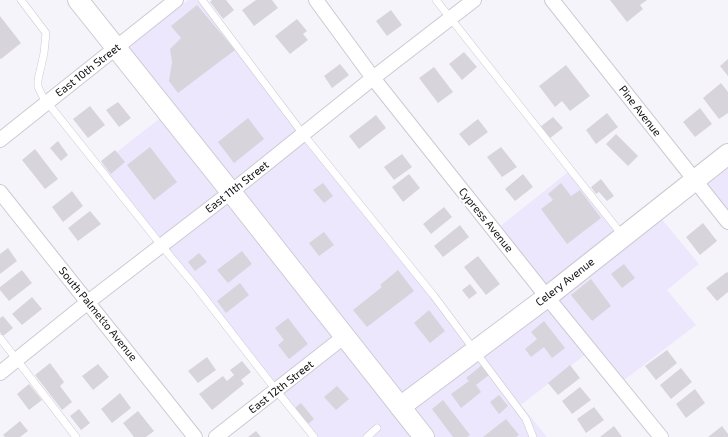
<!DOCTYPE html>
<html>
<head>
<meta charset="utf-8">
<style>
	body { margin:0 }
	canvas { display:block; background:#f5f4fb }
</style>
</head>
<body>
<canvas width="728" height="437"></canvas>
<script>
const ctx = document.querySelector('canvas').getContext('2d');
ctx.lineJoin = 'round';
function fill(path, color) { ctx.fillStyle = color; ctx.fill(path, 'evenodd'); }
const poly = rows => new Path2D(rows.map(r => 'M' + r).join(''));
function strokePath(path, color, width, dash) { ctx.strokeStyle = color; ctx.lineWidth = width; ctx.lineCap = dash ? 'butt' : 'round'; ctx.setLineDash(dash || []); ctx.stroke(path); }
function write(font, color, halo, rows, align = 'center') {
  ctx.font = font + ' "Exo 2",sans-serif'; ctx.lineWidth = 4; ctx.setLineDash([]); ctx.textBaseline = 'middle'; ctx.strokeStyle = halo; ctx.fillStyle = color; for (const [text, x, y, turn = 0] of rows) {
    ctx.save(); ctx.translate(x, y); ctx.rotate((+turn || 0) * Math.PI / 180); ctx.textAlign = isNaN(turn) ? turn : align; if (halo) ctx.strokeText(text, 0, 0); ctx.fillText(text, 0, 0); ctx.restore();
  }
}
fill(poly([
	[188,0,197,0,201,4,300,128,232,182,126,50],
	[163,116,222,190,159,239,100,165],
	[308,139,472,344,401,398,240,193],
	[728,163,728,212,704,182],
	[572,169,621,230,547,287,499,227],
	[231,201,336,335,273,384,167,250],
	[660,217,699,264,667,290,696,325,623,381,556,298],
	[547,306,586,354,521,405,547,437,431,437,410,409],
	[345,346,416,437,315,437,282,395]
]), '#ede7fd');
fill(poly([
	[212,0,226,0,234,10,223,19,210,2],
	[256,0,272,0,278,8,254,26,242,10],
	[610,0,647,0,640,5,643,9,627,22],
	[197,5,235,50,178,93,169,81,172,62,170,49,181,38,171,26],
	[391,10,402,25,387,36,376,21],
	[0,16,21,43,1,59,0,58],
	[297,19,307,31,303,34,308,40,290,54,275,36],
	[464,52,477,67,462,80,449,64],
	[728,59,728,76,720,66],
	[340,64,349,75,332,88,324,76],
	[566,65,590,96,570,111,562,101,555,107,539,86],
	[434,67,453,92,438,103,419,78],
	[721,83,728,92,728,113,719,119,703,98],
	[118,102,131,118,119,127,106,110],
	[90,106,105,125,88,138,73,119],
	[700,108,712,124,695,137,683,122],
	[607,113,618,127,596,144,586,130],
	[376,115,386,128,359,149,349,136],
	[553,117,563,128,549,139,540,127],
	[248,118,264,139,234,163,218,142],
	[478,119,488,132,469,146,459,134],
	[616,134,638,156,628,166,606,144],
	[58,141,68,155,61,161,50,148],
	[150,147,177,182,154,200,127,165],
	[501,147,517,167,502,177,487,157],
	[35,149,58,179,45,189,22,160],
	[115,150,125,162,111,174,101,161],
	[402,154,412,167,394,180,384,167],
	[409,174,420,188,403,202,392,187],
	[523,174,533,187,515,201,505,189],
	[601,179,614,196,607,201,599,192,596,194,591,187],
	[323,183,333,196,324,203,313,190],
	[561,183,571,196,580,190,601,218,567,244,541,209,553,200,548,194],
	[72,191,83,206,63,222,52,207],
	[444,207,452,217,431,234,423,224],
	[90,211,101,224,78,241,68,228],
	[703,223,717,241,700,255,686,237],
	[460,225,469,237,443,257,434,246],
	[324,232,334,245,319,256,309,243],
	[8,248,17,261,0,274,0,254],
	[242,251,252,264,228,283,217,270],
	[199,253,207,262,195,271,188,262],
	[478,256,500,284,486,295,464,267],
	[624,264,635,278,622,288,611,274],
	[22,270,32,283,9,301,0,290,0,287],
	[398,270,414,291,367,327,353,310,382,287,380,285],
	[727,272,728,273,728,292,717,301,706,288],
	[591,279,611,306,592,321,571,295],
	[240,283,249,295,226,313,217,301],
	[470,284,477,293,469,299,462,290],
	[32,297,42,309,22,325,12,314],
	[429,310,445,331,430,343,414,323],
	[3,316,13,328,3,336,0,332,0,318],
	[288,318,308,344,289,359,278,345,284,340,275,328],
	[544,321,565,348,552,358,544,347,531,357,525,349,537,339,531,332],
	[667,350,677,363,656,380,645,366],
	[207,357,216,370,198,383,188,371],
	[242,361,251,372,241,380,244,384,212,410,199,394,223,376,227,381,234,375,230,370],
	[50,363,64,382,60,386,72,402,62,410,35,375],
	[98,364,109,377,93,390,82,376],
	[482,365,489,375,476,385,481,392,461,408,451,394,469,381,466,378],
	[570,365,580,378,558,395,548,383],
	[681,368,692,382,671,399,660,385],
	[29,384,42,400,29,410,17,394],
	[337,386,349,399,336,410,324,397],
	[580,387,591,400,572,414,562,401],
	[695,389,705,403,686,418,676,404],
	[120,393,131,408,112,423,101,409],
	[499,395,508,406,499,414,490,402],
	[443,400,470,435,467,437,453,437,432,409],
	[301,403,314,419,308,424,295,408],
	[594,407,604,420,586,433,577,419],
	[79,409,90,423,81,430,70,416],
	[138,411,154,431,146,437,134,437,123,423],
	[506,419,519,435,516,437,483,437],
	[20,421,28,431,20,437,5,437,3,435],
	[614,426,622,437,600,437],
	[722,426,728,434,728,437,708,437],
	[256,431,261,437,248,437]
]), '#d8d4db');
const service = poly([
	[21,0,46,33,44,53,38,80,38,87,43,97,161,245,196,287,276,390,314,437],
	[202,0,303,134,434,296,475,351,526,419,533,437],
	[436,0,623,236],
	[0,338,76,437],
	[367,437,377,428]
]);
const minor = poly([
	[316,0,373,78,547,297,661,437],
	[552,0,728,222],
	[0,140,176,0],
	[0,192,195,437],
	[0,373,88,302,231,192,373,78,474,0],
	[216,437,345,336]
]);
const secondary = poly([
	[78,0,231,192,424,437],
	[400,407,547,297,728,154]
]);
strokePath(service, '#cccad2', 8);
strokePath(minor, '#cccad2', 16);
strokePath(secondary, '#cccad2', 22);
strokePath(service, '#fff', 7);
strokePath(minor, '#fff', 14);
strokePath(secondary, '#fff', 20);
write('11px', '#0f0e10', '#fff', [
	["East 10th Street",88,70,-38],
	["Pine Avenue",640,111,52],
	["East 11th Street",237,187,-38],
	["Cypress Avenue",486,220,51],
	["Celery Avenue",565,282,-38],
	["South Palmetto Avenue",98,314,51],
	["East 12th Street",281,387,-38]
]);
</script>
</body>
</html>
